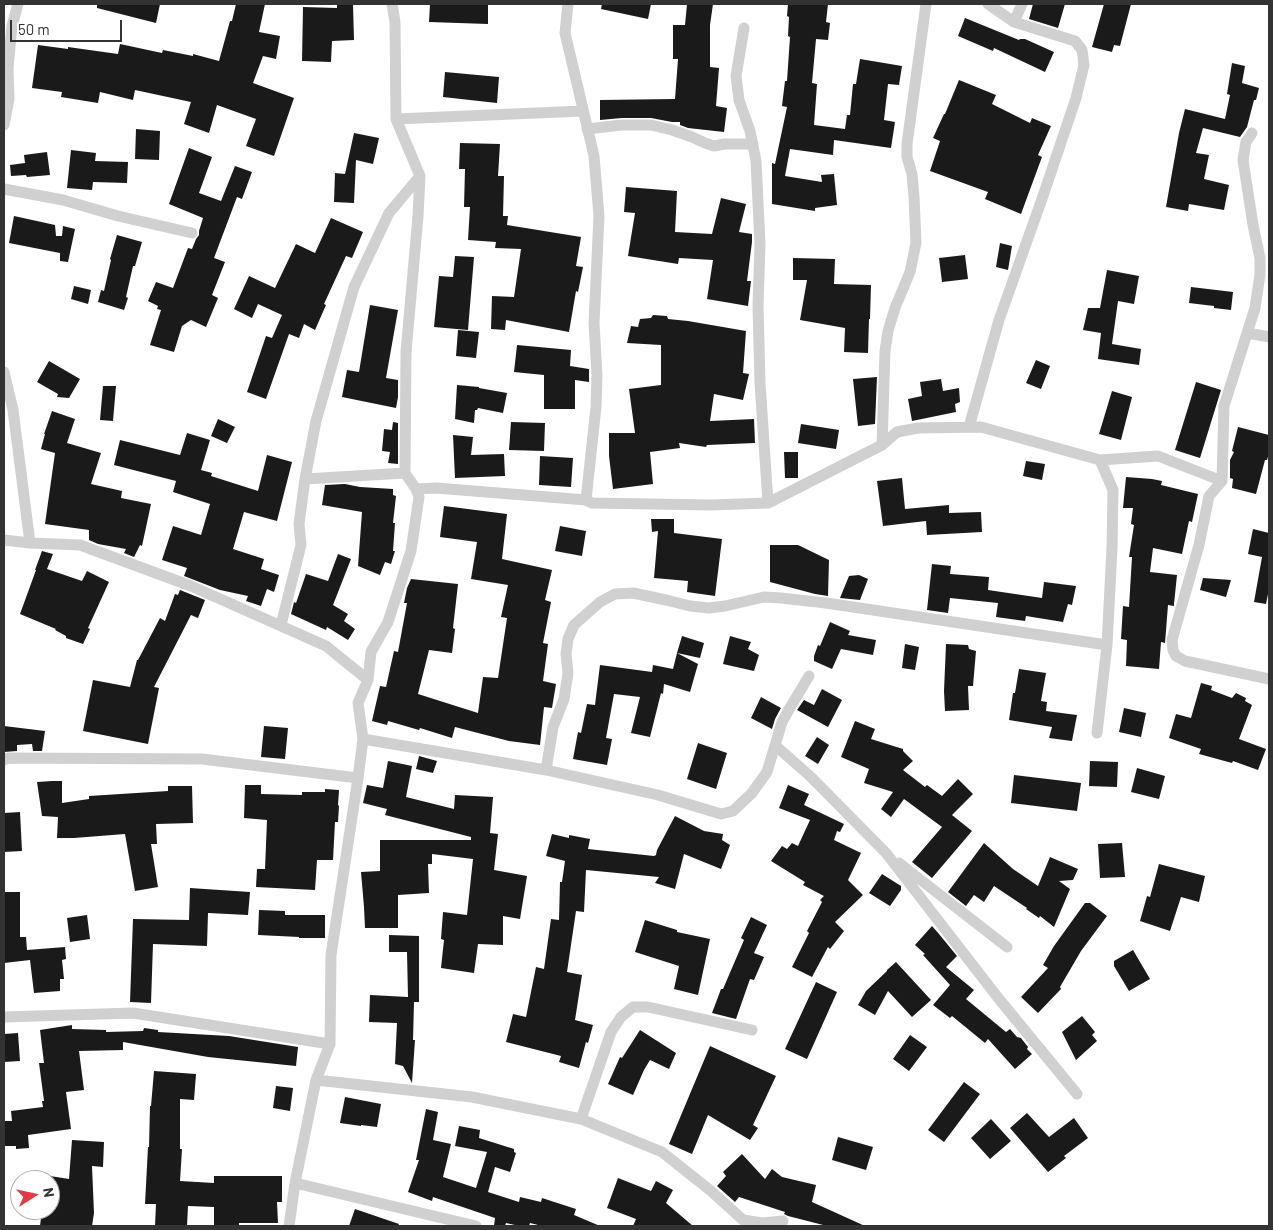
<!DOCTYPE html>
<html>
<head>
<meta charset="utf-8">
<style>
	body { margin:0 }
	#map { position:relative; width:1273px; height:1230px; overflow:hidden; background:#fff; font-family:Barlow,sans-serif }
	canvas { display:block }
	.frame { position:absolute; inset:0; border:5px solid #333; pointer-events:none }
	.north { position:absolute; left:10px; top:1170px; width:50px; height:50px; box-sizing:border-box; background:#fff; border:1px solid #adadad; border-radius:50%; rotate:80deg; font-size:14px; font-weight:700; line-height:20px; text-align:center; color:#333 }
	.north::after { content:''; display:block; margin:auto; width:18px; height:22px; background:#e63946; clip-path:polygon(50% 0,100% 100%,50% 72%,0 100%) }
	.scale { position:absolute; left:10px; top:20px; width:112px; height:22px; box-sizing:border-box; border:2px solid #333; border-top:0; padding-left:6px; font-size:15px; line-height:18px; white-space:nowrap; color:#333; -webkit-text-stroke:4px #fff; paint-order:stroke }
</style>
</head>
<body>
<div id="map">
<canvas width="1273" height="1230"></canvas>
<div class="frame"></div>
<div class="north">N</div>
<div class="scale">50 m</div>
</div>
<script>
const ctx = document.querySelector('canvas').getContext('2d');
ctx.lineJoin = 'round';
function fill(path, color) { ctx.fillStyle = color; ctx.fill(path, 'evenodd'); }
const poly = rows => new Path2D(rows.map(r => 'M' + r).join(''));
function strokePath(path, color, width, dash) { ctx.strokeStyle = color; ctx.lineWidth = width; ctx.lineCap = dash ? 'butt' : 'round'; ctx.setLineDash(dash || []); ctx.stroke(path); }
fill(poly([
	[97,4,160,4,156,23,97,8],
	[236,4,265,4,259,32,280,36,276,59,263,56,253,83,294,98,274,156,246,146,256,119,217,105,209,133,184,124,191,102,135,90,133,100,100,92,98,103,61,97,62,92,32,88,38,45,68,49,68,47,118,54,120,44,162,53,163,50,193,56,193,54,219,61,230,21,232,21],
	[337,4,353,4,354,40,332,41,331,62,302,61,303,7,337,8],
	[430,4,488,4,488,24,429,22],
	[602,4,651,4,648,19,601,9],
	[687,4,713,4,710,25,710,67,719,68,716,106,727,108,724,132,688,128,680,125,680,122,672,122,651,118,622,118,600,120,600,100,675,99,678,59,673,59,673,25,685,25],
	[788,4,828,4,826,22,830,23,828,40,816,39,812,83,817,84,814,125,845,129,847,115,850,115,853,84,856,84,860,59,902,66,899,85,888,84,884,120,895,122,891,148,834,140,833,155,790,149,785,176,822,182,821,175,834,174,837,205,815,208,815,211,772,204,772,163,775,164,787,107,782,106,785,81,787,81,790,37,788,36,789,17,787,16],
	[1033,4,1065,4,1058,28,1029,19],
	[1104,4,1131,4,1120,46,1114,45,1112,52,1092,47],
	[965,18,1019,40,1020,39,1025,39,1054,52,1045,72,994,48,993,51,958,36],
	[1232,63,1245,66,1242,83,1259,88,1256,100,1254,100,1247,127,1240,137,1203,128,1196,153,1209,155,1204,179,1229,185,1224,210,1189,204,1188,211,1166,207,1179,133,1185,109,1225,119,1230,95,1227,94],
	[445,72,499,77,497,103,443,97],
	[959,80,996,95,992,104,1030,123,1032,118,1051,126,1038,155,1042,157,1021,214,985,199,988,192,930,171,940,141,933,138,944,114,945,114],
	[136,129,160,131,159,160,135,159],
	[354,133,379,138,373,164,356,160,354,203,334,202,335,173,345,174],
	[460,143,500,144,498,176,504,176,503,216,508,216,507,225,581,237,576,266,583,267,578,292,576,291,569,332,506,320,505,330,491,329,492,296,514,297,521,249,495,248,496,242,468,240,470,207,464,207,465,169,459,169],
	[189,148,212,157,199,193,221,201,235,166,252,172,242,199,237,197,214,258,225,262,212,295,218,298,206,327,191,320,182,326,174,352,150,345,161,310,157,309,158,306,148,301,156,282,173,288,188,248,192,249,196,239,199,235,199,231,203,218,169,204],
	[71,150,96,153,95,161,128,162,127,183,93,182,92,190,67,188],
	[47,152,50,175,27,177,26,175,11,176,10,165,25,163,24,155],
	[626,187,677,191,675,232,712,234,721,198,746,204,739,232,752,234,752,242,747,281,751,281,748,306,707,299,713,260,679,258,678,264,628,256,635,213,624,212],
	[14,216,55,225,56,236,62,236,63,226,75,229,68,262,60,261,60,253,9,243],
	[331,218,363,232,352,258,346,256,324,304,326,305,315,330,304,324,299,338,289,334,266,399,247,392,266,336,272,338,282,315,258,304,252,318,234,309,249,276,275,288,296,244,315,253],
	[117,235,142,242,135,266,133,266,126,297,128,298,124,310,98,302,101,290,104,291,111,260,110,259],
	[1000,243,1012,246,1008,270,996,267],
	[965,255,968,279,942,282,939,258],
	[455,256,474,257,468,330,434,327,439,276,453,277],
	[793,258,835,259,834,284,871,285,870,319,869,319,868,353,844,352,845,328,800,320,807,280,793,280],
	[1107,270,1139,276,1134,304,1118,301,1112,344,1141,349,1139,365,1098,359,1101,333,1083,330,1088,308,1100,308],
	[74,286,91,290,88,304,71,299],
	[1191,287,1233,292,1231,310,1214,308,1214,306,1189,303],
	[370,305,398,310,386,378,398,380,398,397,396,408,342,397,347,370,359,372],
	[653,315,667,316,668,319,688,321,746,331,743,373,749,374,743,400,714,394,710,421,754,419,755,443,707,445,706,447,679,443,680,448,650,452,653,484,613,489,609,456,609,433,635,433,629,389,661,385,661,345,627,343,631,326,638,327,640,319,651,318],
	[458,330,479,332,476,358,456,356],
	[517,345,571,350,570,366,589,369,589,382,575,380,575,409,544,409,544,375,514,372],
	[1036,360,1050,366,1041,389,1026,383],
	[49,361,80,379,69,398,57,397,58,394,37,382],
	[877,377,875,424,858,426,853,379],
	[941,379,943,391,959,388,960,402,955,404,956,412,912,421,908,399,922,396,920,382],
	[1196,382,1221,390,1200,458,1175,450],
	[457,385,479,387,479,388,507,393,503,413,478,408,477,410,475,410,474,423,455,419],
	[103,386,116,386,113,421,100,420],
	[1112,391,1132,397,1121,440,1099,434],
	[52,411,75,419,67,443,101,453,91,484,122,491,121,498,151,504,142,546,140,545,134,557,124,553,126,549,98,544,89,540,89,530,45,524,55,453,41,449,45,434,44,434],
	[218,419,235,427,227,443,211,436],
	[393,422,398,423,398,464,388,463,390,452,382,451,384,429,392,430],
	[511,422,545,423,544,451,509,450],
	[801,424,839,430,836,449,798,443],
	[1238,427,1269,435,1269,453,1267,460,1265,460,1256,494,1232,488,1233,479,1230,478,1230,460,1234,452,1232,451],
	[187,433,210,440,201,470,212,473,211,476,258,491,267,455,292,462,277,521,244,512,233,549,264,559,261,569,279,575,274,592,267,589,261,606,246,601,248,596,220,590,184,576,187,568,162,560,173,526,201,535,210,504,173,492,176,481,114,465,120,440,180,455],
	[453,435,473,437,471,455,504,454,505,476,455,478],
	[784,452,798,452,798,478,785,478],
	[540,456,573,458,571,487,539,485],
	[1026,461,1045,464,1042,480,1023,476],
	[1126,477,1152,479,1162,481,1161,485,1198,494,1192,522,1189,521,1182,554,1153,548,1150,572,1177,575,1174,604,1174,606,1168,605,1165,643,1161,642,1159,669,1126,666,1127,640,1121,639,1123,606,1129,607,1132,557,1129,557,1134,525,1131,524,1133,508,1123,508],
	[902,478,905,509,949,505,949,513,981,512,982,532,927,535,926,521,883,526,877,481],
	[345,484,360,487,393,489,393,495,396,496,393,523,395,523,393,551,395,551,391,564,385,562,380,575,358,566,362,512,322,505,325,485],
	[444,506,507,514,502,559,552,570,545,600,551,602,543,643,548,644,543,681,556,684,552,708,544,707,540,745,509,741,455,727,452,738,420,728,419,730,388,721,387,725,372,721,380,686,386,687,394,651,398,652,407,603,404,603,407,588,411,579,458,584,453,628,455,629,452,653,429,650,418,694,478,713,483,677,498,678,507,618,501,617,508,585,471,579,477,542,440,537],
	[651,519,674,519,674,533,722,539,715,596,687,592,688,581,654,578,658,531,652,532],
	[560,526,586,531,582,556,555,551],
	[1253,529,1269,533,1269,589,1266,604,1254,602,1262,557,1248,554],
	[770,545,798,545,829,560,828,596,815,594,770,582],
	[42,551,53,554,47,569,82,581,87,571,109,582,88,628,90,629,83,644,66,638,66,636,55,630,56,629,20,614,36,570,35,570],
	[338,554,351,559,333,605,348,614,344,621,355,629,348,640,327,627,326,630,291,614,294,602,296,603,306,574,328,581],
	[932,564,951,566,950,574,989,577,988,590,1042,598,1044,582,1076,586,1072,605,1068,604,1063,622,1026,616,1025,621,996,617,998,603,950,598,948,613,927,610],
	[859,575,868,579,860,600,840,598,849,576],
	[1203,578,1231,580,1226,597,1200,590],
	[180,590,205,600,198,618,191,615,154,687,159,688,148,744,83,731,93,680,130,687,137,660,138,660,160,618,165,621,175,594,178,595],
	[830,622,850,631,848,635,876,640,873,655,841,649,832,669,814,661,814,656,818,645,820,646],
	[682,636,704,643,700,658,677,653],
	[730,636,751,642,748,649,759,655,754,671,723,664],
	[905,644,919,647,915,670,902,668],
	[946,644,968,645,969,649,976,651,973,686,968,686,969,710,945,711,944,691],
	[677,653,698,664,690,692,664,684,663,694,661,693,650,737,631,733,640,697,614,694,606,738,612,739,607,765,573,759,578,732,581,733,587,704,595,705,600,665,652,672,653,665,673,669],
	[1019,669,1046,673,1041,701,1047,702,1046,711,1077,715,1072,741,1049,738,1052,727,1009,720,1013,693,1015,693],
	[1201,683,1212,686,1211,690,1232,698,1236,693,1246,698,1245,701,1252,705,1239,739,1266,749,1258,770,1233,761,1232,763,1199,754,1201,749,1169,738,1176,714,1191,718],
	[822,689,842,700,828,727,797,710,804,700,814,705],
	[761,697,781,708,775,719,772,729,751,718],
	[1124,708,1146,713,1141,737,1119,732],
	[855,721,875,729,871,739,903,749,903,751,913,761,903,770,925,787,927,785,942,796,958,779,973,794,952,815,972,831,932,878,912,862,942,827,904,799,891,817,881,809,893,792,864,783,869,769,841,757],
	[4,726,45,731,42,751,33,751,32,744,17,745,17,751,4,752],
	[264,726,288,728,285,759,261,757],
	[817,737,829,745,818,764,805,756],
	[698,743,727,753,716,789,687,779],
	[419,756,437,761,433,773,416,769],
	[388,761,412,766,406,797,454,809,455,795,493,797,490,833,498,834,494,870,527,876,520,919,503,916,503,945,478,944,474,973,441,968,444,940,441,939,443,912,467,915,473,859,432,854,432,864,428,864,429,893,398,895,398,928,365,928,364,907,361,872,380,871,380,840,471,840,471,837,385,815,387,809,363,803,367,785,383,788],
	[1090,761,1118,762,1117,787,1089,786],
	[1137,768,1165,776,1159,799,1131,792],
	[1014,775,1081,783,1077,811,1011,803],
	[52,781,62,781,62,803,89,799,89,796,168,791,168,786,192,786,193,823,156,824,157,844,151,844,158,887,135,891,125,834,74,838,57,838,58,817,42,816,37,782],
	[245,785,261,785,261,794,302,795,302,792,325,792,325,789,339,790,338,805,339,806,338,822,335,822,333,860,317,860,315,890,256,887,257,869,265,869,267,820,244,818],
	[788,785,809,794,804,805,844,824,840,832,837,831,834,840,861,853,848,880,863,895,835,922,844,931,830,949,828,947,812,977,792,967,809,933,807,931,822,902,820,900,824,896,803,885,805,882,771,861,782,846,787,849,792,843,798,846,810,820,779,808],
	[20,812,22,851,4,852,4,813],
	[675,816,704,831,723,834,722,840,730,845,721,869,684,854,675,889,655,883,659,877,586,870,584,912,576,911,567,972,582,975,575,1020,593,1025,588,1043,586,1042,579,1068,559,1062,561,1056,506,1042,513,1014,526,1017,536,967,544,969,551,919,559,920,560,882,562,882,565,861,546,856,552,834,569,838,569,835,590,839,588,849,654,856,656,855,657,850],
	[984,843,1013,869,1038,886,1050,857,1078,869,1073,880,1059,881,1070,889,1054,927,1040,916,1039,918,1026,909,1027,908,994,886,984,902,974,895,966,906,948,892],
	[1122,843,1125,877,1100,878,1098,844],
	[1159,864,1205,876,1199,902,1181,897,1170,931,1140,921,1147,896,1150,897],
	[882,874,901,886,901,890,890,906,869,893],
	[190,888,250,892,248,915,208,913,207,946,153,944,151,1003,130,1002,133,919,189,920],
	[4,892,20,892,20,937,26,937,27,950,65,947,66,959,62,960,64,979,60,979,60,991,34,993,30,960,4,963],
	[1085,903,1090,903,1107,916,1081,951,1060,987,1061,989,1038,1013,1021,997,1048,968,1043,965,1054,946],
	[259,910,285,911,285,915,325,915,325,938,299,938,299,937,258,935],
	[87,915,90,939,70,942,67,918],
	[751,917,767,925,754,953,764,957,754,980,750,979,736,1019,712,1013,721,989,723,989,744,940,741,938],
	[645,920,677,930,677,932,710,939,698,995,674,989,679,966,635,952],
	[932,926,939,934,957,956,946,967,974,990,966,999,1006,1032,1010,1029,1017,1037,1021,1038,1028,1047,1027,1049,1032,1054,1015,1069,988,1039,985,1043,952,1016,950,1018,933,1005,950,985,923,955,925,954,915,945],
	[389,935,419,936,419,1002,414,1002,413,1040,415,1040,412,1083,403,1066,395,1064,397,1023,369,1022,370,995,408,997,407,952,389,952],
	[1133,950,1150,979,1129,991,1114,966,1114,961],
	[896,962,931,1000,912,1017,888,991,875,1015,858,1005,866,991,887,971,887,970],
	[816,982,837,992,807,1059,785,1049],
	[1082,1016,1095,1032,1092,1035,1097,1041,1076,1060,1062,1032],
	[72,1025,72,1029,106,1030,106,1032,143,1031,144,1028,158,1030,158,1032,229,1036,298,1047,296,1066,208,1057,123,1042,123,1050,79,1051,84,1090,66,1092,71,1129,28,1135,29,1148,16,1149,16,1146,4,1146,4,1121,12,1121,11,1111,43,1107,42,1101,44,1101,39,1063,44,1063,40,1030],
	[640,1030,676,1053,669,1069,650,1060,644,1070,633,1095,608,1084,620,1057,622,1058],
	[18,1033,20,1061,4,1062,4,1034],
	[910,1035,927,1047,909,1071,893,1059],
	[710,1046,776,1076,753,1125,758,1128,750,1140,708,1115,692,1154,669,1144],
	[154,1071,196,1074,194,1100,180,1099,180,1149,182,1149,180,1181,214,1183,214,1176,282,1176,282,1202,277,1202,278,1223,239,1223,239,1226,214,1226,214,1207,188,1206,187,1226,155,1226,156,1204,145,1204,148,1147,149,1147,150,1106,151,1106],
	[964,1082,980,1094,944,1142,928,1130],
	[276,1086,293,1088,290,1111,273,1108],
	[345,1097,381,1104,377,1127,361,1125,361,1126,340,1123],
	[426,1109,438,1112,433,1140,451,1144,443,1177,476,1188,487,1152,455,1146,459,1126,480,1130,479,1138,514,1149,514,1152,516,1153,510,1172,495,1167,488,1192,519,1202,520,1197,541,1202,542,1198,576,1209,574,1215,600,1226,542,1226,530,1223,529,1226,519,1226,506,1223,505,1226,494,1226,495,1218,433,1197,432,1201,408,1192,419,1160,416,1160],
	[1027,1113,1049,1137,1074,1118,1088,1138,1064,1156,1066,1158,1048,1172,1010,1128],
	[991,1119,1011,1141,990,1159,971,1138],
	[838,1137,873,1147,866,1170,832,1160],
	[72,1140,104,1142,103,1167,92,1166,94,1213,92,1226,40,1226,42,1210,50,1210,50,1176,69,1179],
	[742,1154,765,1179,772,1169,782,1177,816,1185,812,1202,865,1226,827,1226,788,1216,784,1214,785,1212,739,1197,735,1202,717,1186,726,1176,723,1172],
	[618,1178,651,1191,656,1181,673,1190,666,1203,693,1226,633,1226,636,1219,607,1208],
	[355,1209,399,1224,398,1226,349,1226]
]), '#1a1a1a');
strokePath(poly([
	[568,4,565,33,594,156,599,216,594,323,597,375,596,407,586,500],
	[1014,22,1022,4],
	[744,28,736,76,739,100,750,131,756,161,760,244,758,306,760,383,768,503],
	[396,119,583,111],
	[4,125,9,99,8,68,12,26,18,4],
	[587,129,622,125,651,125,672,130,692,137,705,143,714,146,725,144,753,144],
	[1252,133,1246,142,1243,160,1253,225,1260,258,1260,275,1255,308,1224,406,1222,481,1209,496,1199,545,1172,640,1173,650,1176,656,1185,661,1269,679],
	[4,189,63,200,118,216,192,233],
	[1248,333,1269,337],
	[4,372,13,410,30,543],
	[969,427,999,320,1043,196,1076,98,1084,65,1082,50,1075,41,1014,22,988,4],
	[882,445,885,351,888,331,895,308,910,272,916,243,914,197,912,174,907,157,907,144,926,4],
	[305,479,405,473],
	[416,489,436,488,586,500,592,503,711,505,768,503,882,445,897,432,918,428,981,427,1100,460,1158,456,1222,481],
	[4,540,30,543,80,545,191,586,326,646,368,680,358,703,363,739,358,778,331,955,330,1044,316,1080,295,1183,289,1226],
	[281,625,301,545,299,524,305,479,316,421,354,287,389,213,420,176],
	[368,680,371,652,388,622,411,551,419,497,416,489,405,473,406,352,418,216,420,176,396,119,395,22,392,4],
	[1097,733,1107,645,1112,548,1113,490,1100,460],
	[363,739,546,770,658,795,721,814,733,811,752,793,767,772,782,722,791,706,809,676],
	[776,746,811,777,886,853,999,999,1077,1094],
	[4,760,8,758,202,759,358,778],
	[546,770,553,727,564,699,568,673,566,654,568,639,574,625,600,602,615,594,633,593,666,600,690,606,709,608,725,606,764,597,781,598,826,603,1107,645],
	[899,863,1007,947],
	[4,1017,133,1013,330,1044],
	[316,1080,472,1097,581,1119,662,1152,711,1191,743,1220,762,1223,783,1221],
	[581,1119,611,1032,621,1017,633,1007,648,1007,752,1030],
	[295,1183,476,1226]
]), '#d0d0d0', 11);
</script>
</body>
</html>
